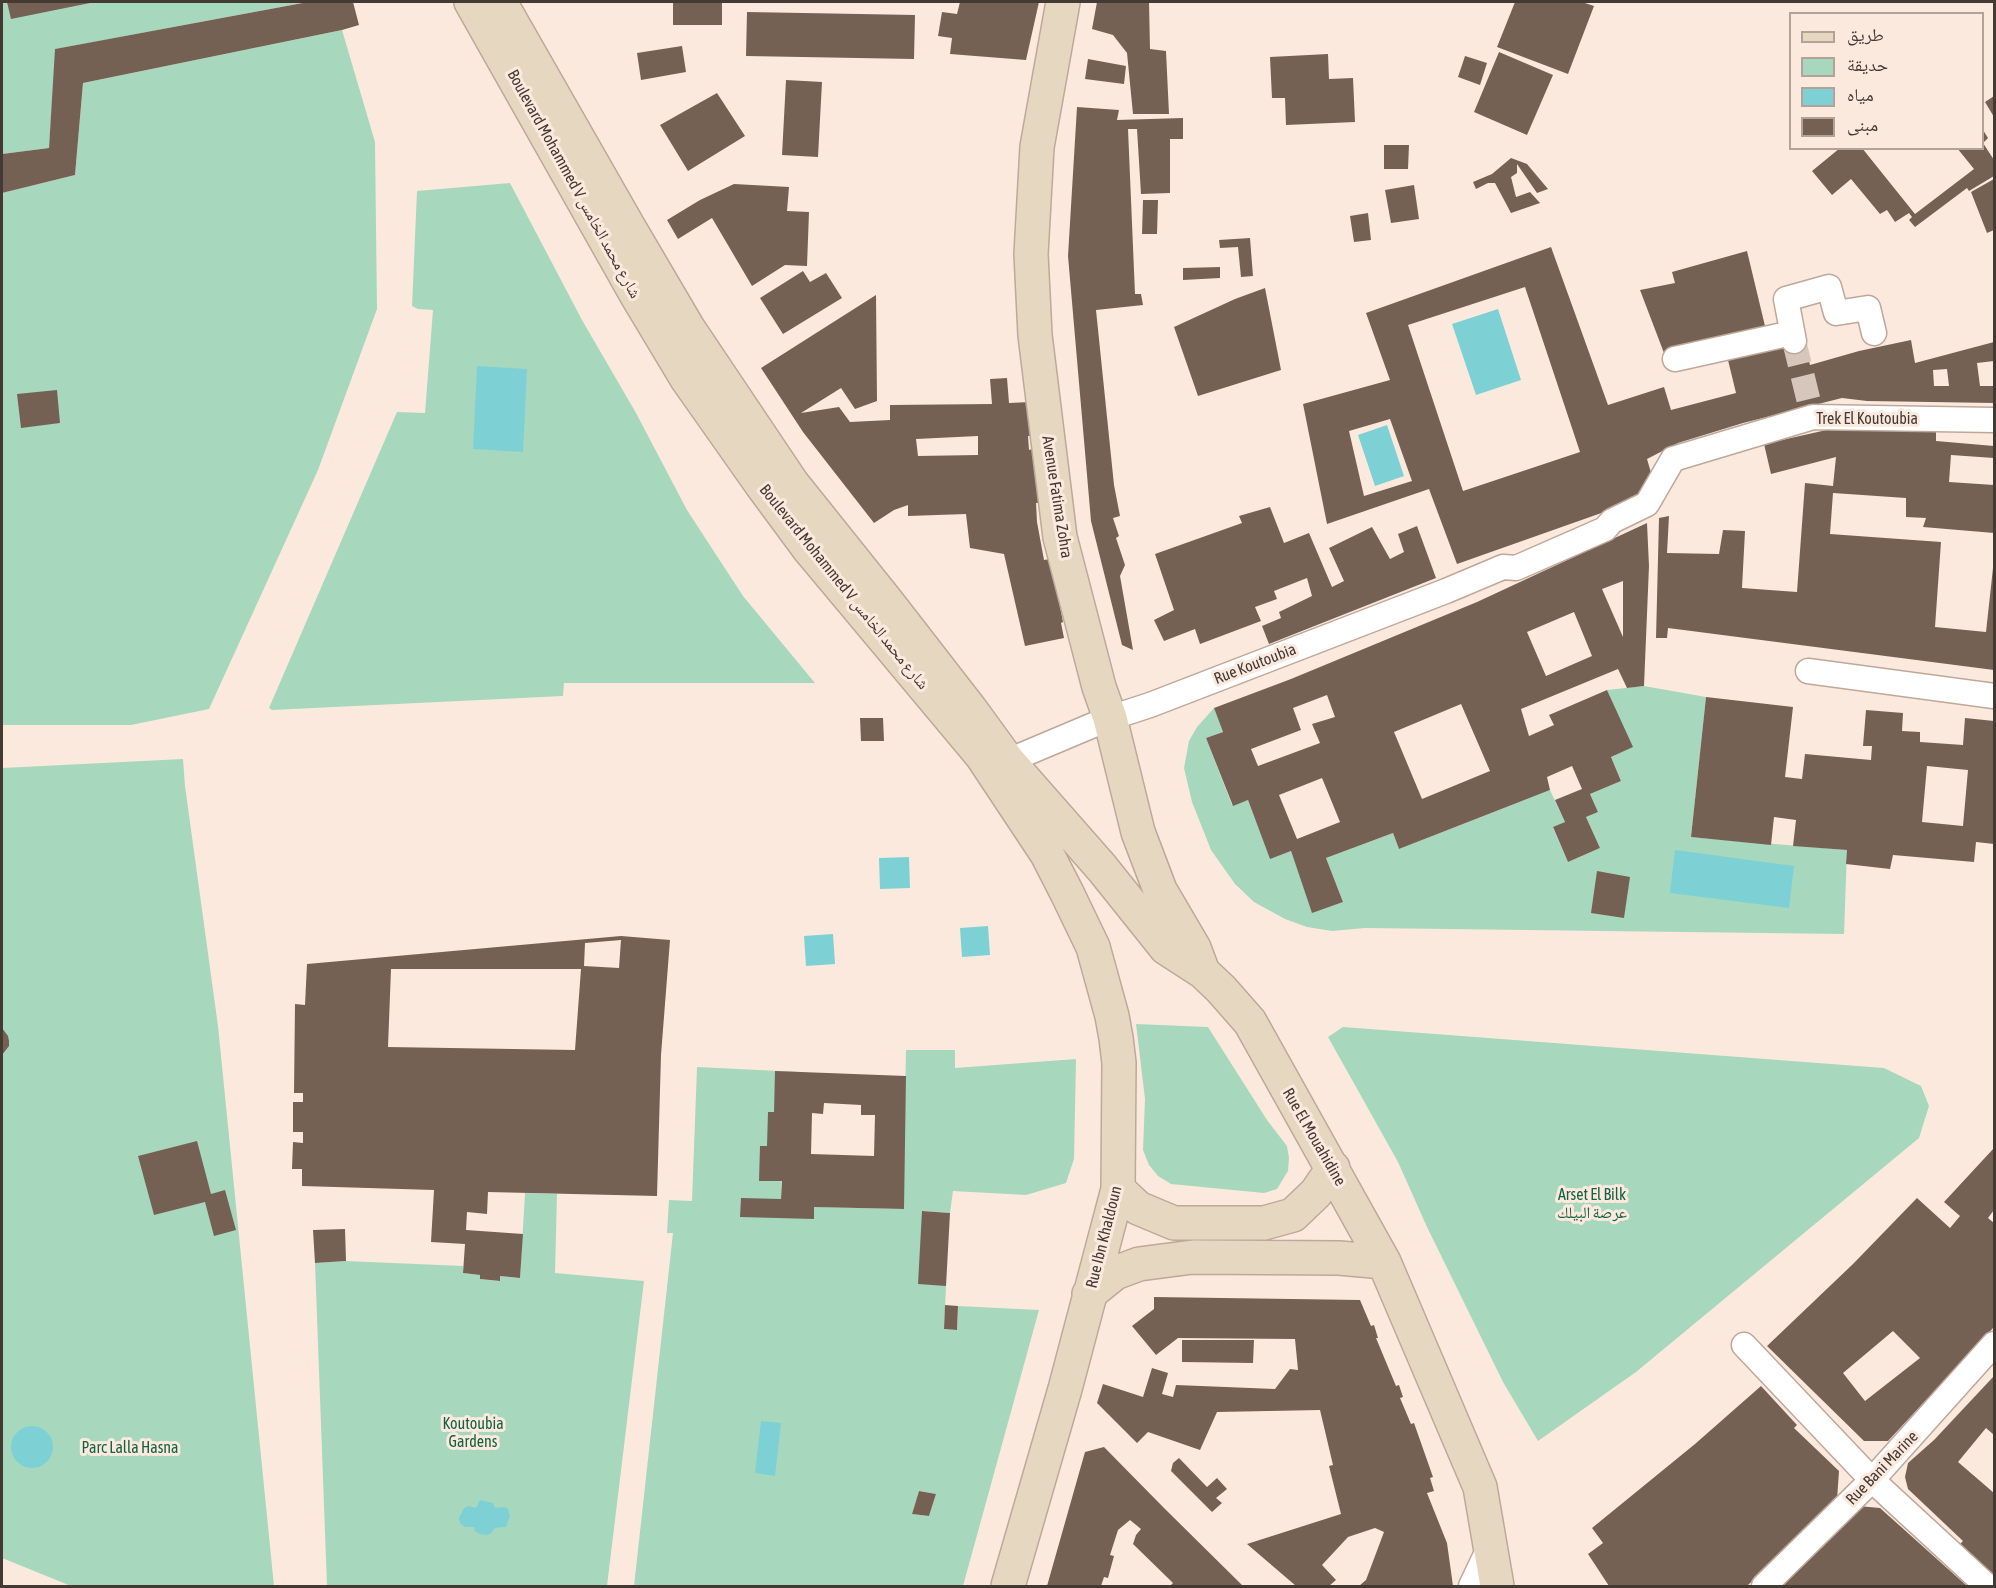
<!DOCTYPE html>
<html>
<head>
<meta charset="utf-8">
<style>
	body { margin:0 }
	#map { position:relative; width:1996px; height:1588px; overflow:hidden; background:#fce9dd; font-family:"Asap Condensed","Noto Naskh Arabic",sans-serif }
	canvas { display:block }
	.frame { position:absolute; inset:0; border:3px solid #433a34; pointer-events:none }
	.legend { position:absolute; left:1789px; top:12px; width:195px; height:138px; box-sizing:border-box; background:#fce9dd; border:2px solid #b2a399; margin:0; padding:8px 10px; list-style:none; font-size:18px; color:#433a34 }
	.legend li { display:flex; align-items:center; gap:12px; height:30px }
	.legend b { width:30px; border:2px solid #b2a399 }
</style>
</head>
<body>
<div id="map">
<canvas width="1996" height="1588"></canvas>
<div class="frame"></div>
<ul class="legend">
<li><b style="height:8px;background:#e6d8c0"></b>طريق</li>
<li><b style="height:16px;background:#a7d8be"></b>حديقة</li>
<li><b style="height:16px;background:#7dd1d5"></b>مياه</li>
<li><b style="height:16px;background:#756154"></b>مبنى</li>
</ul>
</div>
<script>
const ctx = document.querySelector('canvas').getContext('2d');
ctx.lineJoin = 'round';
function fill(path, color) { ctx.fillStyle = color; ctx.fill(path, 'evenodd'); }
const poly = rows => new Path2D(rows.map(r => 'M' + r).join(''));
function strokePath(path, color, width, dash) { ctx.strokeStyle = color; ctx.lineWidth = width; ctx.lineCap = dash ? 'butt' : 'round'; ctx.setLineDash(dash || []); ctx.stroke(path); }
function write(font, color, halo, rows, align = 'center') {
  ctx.font = font + ' "Asap Condensed","Noto Naskh Arabic",sans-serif'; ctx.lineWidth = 6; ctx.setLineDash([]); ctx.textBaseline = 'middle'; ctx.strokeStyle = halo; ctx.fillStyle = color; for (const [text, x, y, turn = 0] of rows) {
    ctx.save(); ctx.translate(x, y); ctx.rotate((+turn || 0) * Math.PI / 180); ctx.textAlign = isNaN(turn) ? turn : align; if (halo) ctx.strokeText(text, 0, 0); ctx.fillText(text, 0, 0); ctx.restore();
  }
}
fill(poly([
	[2,2,308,2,56,49,49,148,2,154],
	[342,30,375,142,377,309,318,470,209,709,131,725,2,725,2,193,75,175,83,83],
	[510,183,582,320,636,413,687,510,743,596,815,683,564,683,563,696,272,710,269,708,397,412,425,413,433,310,418,309,412,306,417,191],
	[1644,686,1706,697,1691,837,1847,850,1844,934,1365,928,1332,931,1307,927,1285,919,1254,902,1235,884,1211,850,1192,802,1184,768,1189,741,1197,727,1214,708,1223,732,1206,738,1232,805,1248,800,1270,858,1291,851,1312,912,1343,902,1326,858,1393,833,1399,849,1550,790,1565,822,1553,828,1568,862,1600,848,1586,817,1598,812,1590,794,1621,781,1611,757,1632,747,1607,690],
	[183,759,185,786,218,1026,274,1586,71,1586,2,1558,2,768],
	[1136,1024,1208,1027,1267,1120,1287,1146,1289,1158,1288,1171,1277,1189,1264,1193,1171,1184,1158,1176,1149,1165,1143,1150,1145,1099],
	[1343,1027,1884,1068,1921,1086,1929,1106,1919,1138,1636,1372,1538,1441,1503,1382,1427,1227,1398,1162,1328,1037],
	[906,1050,955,1050,955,1068,1076,1059,1074,1159,1066,1183,1026,1195,953,1191,950,1213,923,1211,946,1286,944,1329,957,1330,958,1306,1039,1310,963,1586,634,1586,673,1233,667,1233,669,1200,692,1201,697,1067,800,1072,782,1164,781,1206,903,1209],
	[919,1491,936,1494,929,1516,912,1514],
	[525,1193,557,1194,555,1273,644,1281,607,1586,327,1586,315,1263,346,1261,463,1266,463,1273,480,1275,480,1279,499,1281,500,1276,520,1278]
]), '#a7d8be');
fill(poly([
	[1498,309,1521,380,1476,395,1452,324],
	[477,366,527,369,523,452,473,449],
	[1387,425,1404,476,1375,486,1358,435],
	[1675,850,1794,866,1789,908,1670,893],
	[909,857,910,888,880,889,879,858],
	[988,926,990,955,962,957,960,928],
	[833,934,835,964,806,966,804,936],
	[761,1421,781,1423,775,1476,755,1473],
	'11 1447a21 21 0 1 1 42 0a21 21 0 1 1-42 0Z',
	[480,1500,493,1503,495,1508,504,1507,508,1509,510,1516,506,1527,495,1528,491,1533,487,1535,480,1534,475,1531,474,1527,465,1527,460,1523,459,1518,464,1508,469,1506,476,1508]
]), '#7dd1d5');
fill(poly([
	[7,2,90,2,90,3,11,19],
	[308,2,353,2,359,25,342,30,83,83,75,175,2,193,2,154,49,148,55,49],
	[673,2,722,2,722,25,673,25],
	[960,2,1039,2,1026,60,950,54,952,38,938,36,942,12,957,14],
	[1097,2,1149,2,1150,49,1166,51,1169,114,1133,114,1127,53,1113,35,1092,29],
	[1515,2,1582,2,1594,6,1568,74,1497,47],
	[747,12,915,15,914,59,746,56],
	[682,46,686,72,641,80,637,53],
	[1499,52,1553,75,1527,135,1474,112],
	[1328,54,1329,79,1353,78,1355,122,1286,125,1285,98,1272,98,1270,57],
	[1465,56,1487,63,1480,85,1458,77],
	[1088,59,1126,66,1124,84,1085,79],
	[786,80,822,82,818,157,782,155],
	[717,93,745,136,688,171,660,125],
	[1994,96,1994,117,1985,102],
	[1077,107,1119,110,1117,120,1183,118,1183,139,1170,139,1170,193,1141,194,1137,129,1128,129,1135,294,1141,294,1143,305,1096,310,1114,485,1120,516,1113,518,1119,536,1116,538,1125,565,1120,576,1133,650,1122,645,1091,521,1068,256],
	[1983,130,1988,138,1983,143],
	[1983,143,1994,160,1994,176,1969,191,1967,188,1915,227,1909,220,1912,217,1909,213,1895,222,1887,210,1880,214,1851,179,1832,195,1812,171,1840,148,1862,148,1915,214,1974,169,1957,148,1983,148],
	[1384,145,1409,145,1408,169,1384,169],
	[1511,158,1527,164,1548,189,1537,193,1517,164,1517,173,1511,177,1516,197,1530,192,1540,203,1511,213,1495,183,1488,183,1476,189,1473,182,1492,174],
	[1994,179,1994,230,1987,233,1971,192],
	[734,184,789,187,787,211,809,212,807,266,785,265,752,286,712,218,678,239,667,220,700,200],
	[1414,185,1419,219,1391,223,1385,190],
	[1143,200,1158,200,1157,234,1142,234],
	[1368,213,1371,240,1354,242,1350,216],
	[1250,238,1253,276,1241,277,1238,247,1220,248,1219,240],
	[1551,247,1608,405,1664,387,1671,410,1736,393,1727,356,1803,339,1810,365,1859,351,1911,340,1915,363,1994,342,1994,361,1977,363,1980,386,1994,386,1994,403,1867,401,1842,398,1743,423,1678,443,1647,459,1652,476,1641,499,1457,564,1429,489,1327,524,1303,404,1390,380,1366,313],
	[1525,287,1580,452,1463,491,1408,325],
	[1947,369,1949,386,1934,386,1933,370],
	[1390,419,1412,481,1364,496,1349,431],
	[1747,251,1765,326,1664,353,1640,290,1675,283,1672,272],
	[1220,267,1220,278,1183,280,1183,268],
	[803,271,810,282,826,273,842,298,783,334,760,298],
	[1265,288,1281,370,1198,396,1174,327,1235,299],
	[876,295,877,401,855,409,841,388,801,413,839,407,850,422,890,420,890,405,992,404,990,379,1007,378,1009,403,1030,402,1032,436,1028,436,1029,450,1032,449,1039,503,1036,503,1037,522,1044,560,1050,559,1054,575,1063,622,1061,623,1064,638,1025,646,1004,554,970,548,966,514,908,516,908,505,894,510,874,523,803,432,761,368],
	[978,436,978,455,918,456,916,439],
	[57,390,60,423,21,428,17,394],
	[1936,426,1936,441,1994,446,1994,458,1951,455,1949,482,1994,485,1994,533,1923,527,1926,518,1906,517,1906,498,1833,493,1830,534,1941,542,1935,627,1986,632,1993,568,1994,568,1994,670,1668,628,1667,638,1656,638,1659,518,1669,516,1667,553,1719,554,1723,530,1745,531,1742,588,1797,592,1805,483,1833,486,1836,457,1771,474,1764,444,1840,427],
	[1270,507,1284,543,1309,533,1332,587,1344,581,1329,548,1372,527,1390,559,1404,552,1398,534,1417,526,1436,578,1269,644,1262,626,1281,618,1279,612,1312,596,1307,578,1274,591,1277,599,1255,607,1261,621,1200,644,1195,629,1164,641,1154,620,1174,610,1155,554,1242,523,1239,516],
	[1647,523,1649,566,1644,686,1627,688,1618,669,1521,709,1529,736,1554,725,1549,715,1607,690,1633,747,1611,757,1621,781,1590,794,1598,812,1586,817,1600,848,1568,862,1553,827,1565,822,1555,800,1582,789,1572,766,1547,777,1550,790,1399,849,1393,833,1326,858,1343,902,1312,913,1291,851,1270,859,1248,800,1233,806,1206,738,1223,732,1214,708,1291,679,1477,602],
	[1623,581,1623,637,1602,589],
	[1574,612,1592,656,1546,676,1527,632],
	[1327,695,1335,717,1312,724,1320,743,1258,766,1251,749,1301,730,1293,708],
	[1461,704,1490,771,1422,799,1394,732],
	[1322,778,1340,822,1297,839,1279,795],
	[1706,697,1793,707,1785,777,1802,779,1805,754,1871,760,1872,746,1863,746,1866,710,1903,713,1902,731,1920,732,1920,742,1963,745,1965,718,1994,721,1994,844,1976,842,1974,862,1893,855,1890,869,1846,864,1847,850,1793,846,1796,820,1774,817,1771,845,1691,837],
	[1927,766,1968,770,1963,826,1922,822],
	[860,718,883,718,884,741,861,741],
	[1597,871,1630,877,1624,918,1591,913],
	[621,936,670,940,661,1055,657,1196,488,1192,487,1214,467,1212,466,1230,523,1234,520,1278,500,1276,500,1281,480,1279,480,1275,463,1273,465,1244,431,1242,434,1190,302,1186,302,1169,292,1169,293,1142,303,1143,303,1132,293,1132,293,1102,303,1102,303,1093,294,1093,295,1004,305,1005,307,964],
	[621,940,619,968,584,966,585,943],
	[391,969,581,969,575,1050,388,1047],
	[2,1028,8,1036,9,1041,9,1046,2,1055],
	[775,1071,906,1076,904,1209,814,1207,814,1219,740,1217,741,1198,781,1199,782,1181,759,1181,760,1146,767,1146,768,1112,774,1112],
	[824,1103,861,1105,861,1115,875,1115,874,1156,811,1154,812,1113,823,1114],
	[197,1141,211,1194,225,1190,236,1230,214,1236,205,1202,154,1215,138,1156],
	[1994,1148,1994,1210,1988,1218,1994,1223,1994,1327,1888,1441,1864,1441,1767,1346,1853,1264,1917,1198,1950,1228,1960,1216,1944,1202],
	[1893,1331,1920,1358,1865,1401,1843,1373],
	[922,1211,950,1213,946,1286,918,1284],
	[345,1229,346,1261,315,1263,313,1230],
	[1154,1297,1360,1300,1371,1326,1374,1325,1378,1338,1376,1338,1396,1386,1399,1385,1403,1397,1400,1398,1411,1424,1414,1423,1433,1477,1430,1478,1434,1491,1427,1493,1447,1543,1453,1586,1359,1586,1366,1580,1384,1532,1375,1528,1348,1537,1322,1565,1336,1580,1329,1586,1296,1586,1247,1544,1341,1514,1329,1466,1333,1465,1320,1410,1217,1412,1200,1450,1148,1432,1137,1443,1097,1403,1103,1384,1143,1397,1152,1368,1168,1373,1162,1394,1173,1397,1176,1385,1275,1389,1290,1369,1298,1370,1295,1339,1178,1338,1156,1355,1132,1326,1154,1309],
	[945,1305,958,1306,957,1330,944,1329],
	[1182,1340,1254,1340,1253,1363,1182,1362],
	[1994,1376,1994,1435,1986,1428,1958,1462,1994,1493,1994,1577,1957,1547,1963,1541,1908,1489,1905,1477,1908,1463,1934,1440],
	[1761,1386,1797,1425,1794,1428,1839,1471,1837,1500,1747,1586,1609,1586,1588,1554,1603,1543,1592,1528,1695,1444],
	[1104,1447,1164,1508,1243,1586,1170,1586,1173,1583,1133,1544,1136,1535,1141,1529,1130,1520,1118,1530,1110,1555,1114,1556,1108,1578,1104,1577,1101,1586,1047,1586,1085,1452],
	[1179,1458,1207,1487,1217,1478,1227,1489,1216,1498,1222,1503,1212,1512,1171,1471,1173,1463],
	[919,1491,936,1494,929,1516,912,1514],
	[1858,1506,1880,1508,1967,1586,1783,1586]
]), '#756154');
strokePath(poly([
	[1794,341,1810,406]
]), '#d7c6bb', 24, [24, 12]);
const street = poly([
	[1794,341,1786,299,1829,287,1836,313,1868,308,1874,333],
	[1675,359,1792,333],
	[1808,671,1994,696],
	[1008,761,1110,718,1150,705,1446,591,1503,567,1516,568,1605,529,1612,521,1647,504,1673,459,1813,417,1994,420],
	[1744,1345,1872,1480,1987,1586],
	[1471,1586,1491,1544],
	[1764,1586,1872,1480,1994,1344]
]);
const secondary = poly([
	[471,2,636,294,687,379,761,484,809,549,982,756,1047,854,1067,893,1093,947,1112,1016,1116,1038,1119,1063,1118,1189,1065,1389,1008,1586],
	[500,2,628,226,688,328,792,483,888,603,971,710,1008,761,1102,868,1166,948,1203,972,1221,989,1250,1022,1384,1262,1480,1487,1497,1586],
	[1063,2,1037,147,1031,254,1035,335,1060,537,1099,687,1110,718,1138,832,1160,890,1194,948,1203,972],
	[1118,1189,1138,1208,1174,1223,1264,1223,1293,1215,1316,1193,1333,1168],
	[1089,1294,1115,1273,1139,1264,1193,1257,1339,1258,1384,1262]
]);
strokePath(street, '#bea899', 27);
strokePath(secondary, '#bea899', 36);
strokePath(street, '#fff', 24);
strokePath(secondary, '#e6d8c0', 33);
write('16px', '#433a34', '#fce9dd', [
	["Boulevard Mohammed V شارع محمد الخامس",574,184,61],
	["Trek El Koutoubia",1867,419],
	["Avenue Fatima Zohra",1057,497,81],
	["Boulevard Mohammed V شارع محمد الخامس",844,587,51],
	["Rue Koutoubia",1255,664,-21],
	["Rue El Mouahidine",1314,1137,60],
	["Rue Ibn Khaldoun",1104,1237,-76],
	["Rue Bani Marine",1882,1468,-46]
]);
write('16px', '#136243', '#fce9dd', [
	["Arset El Bilk",1592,1195],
	["عرصة البيلك",1592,1213],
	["Koutoubia",473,1424],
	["Gardens",473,1442],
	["Parc Lalla Hasna",130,1448]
]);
</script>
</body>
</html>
